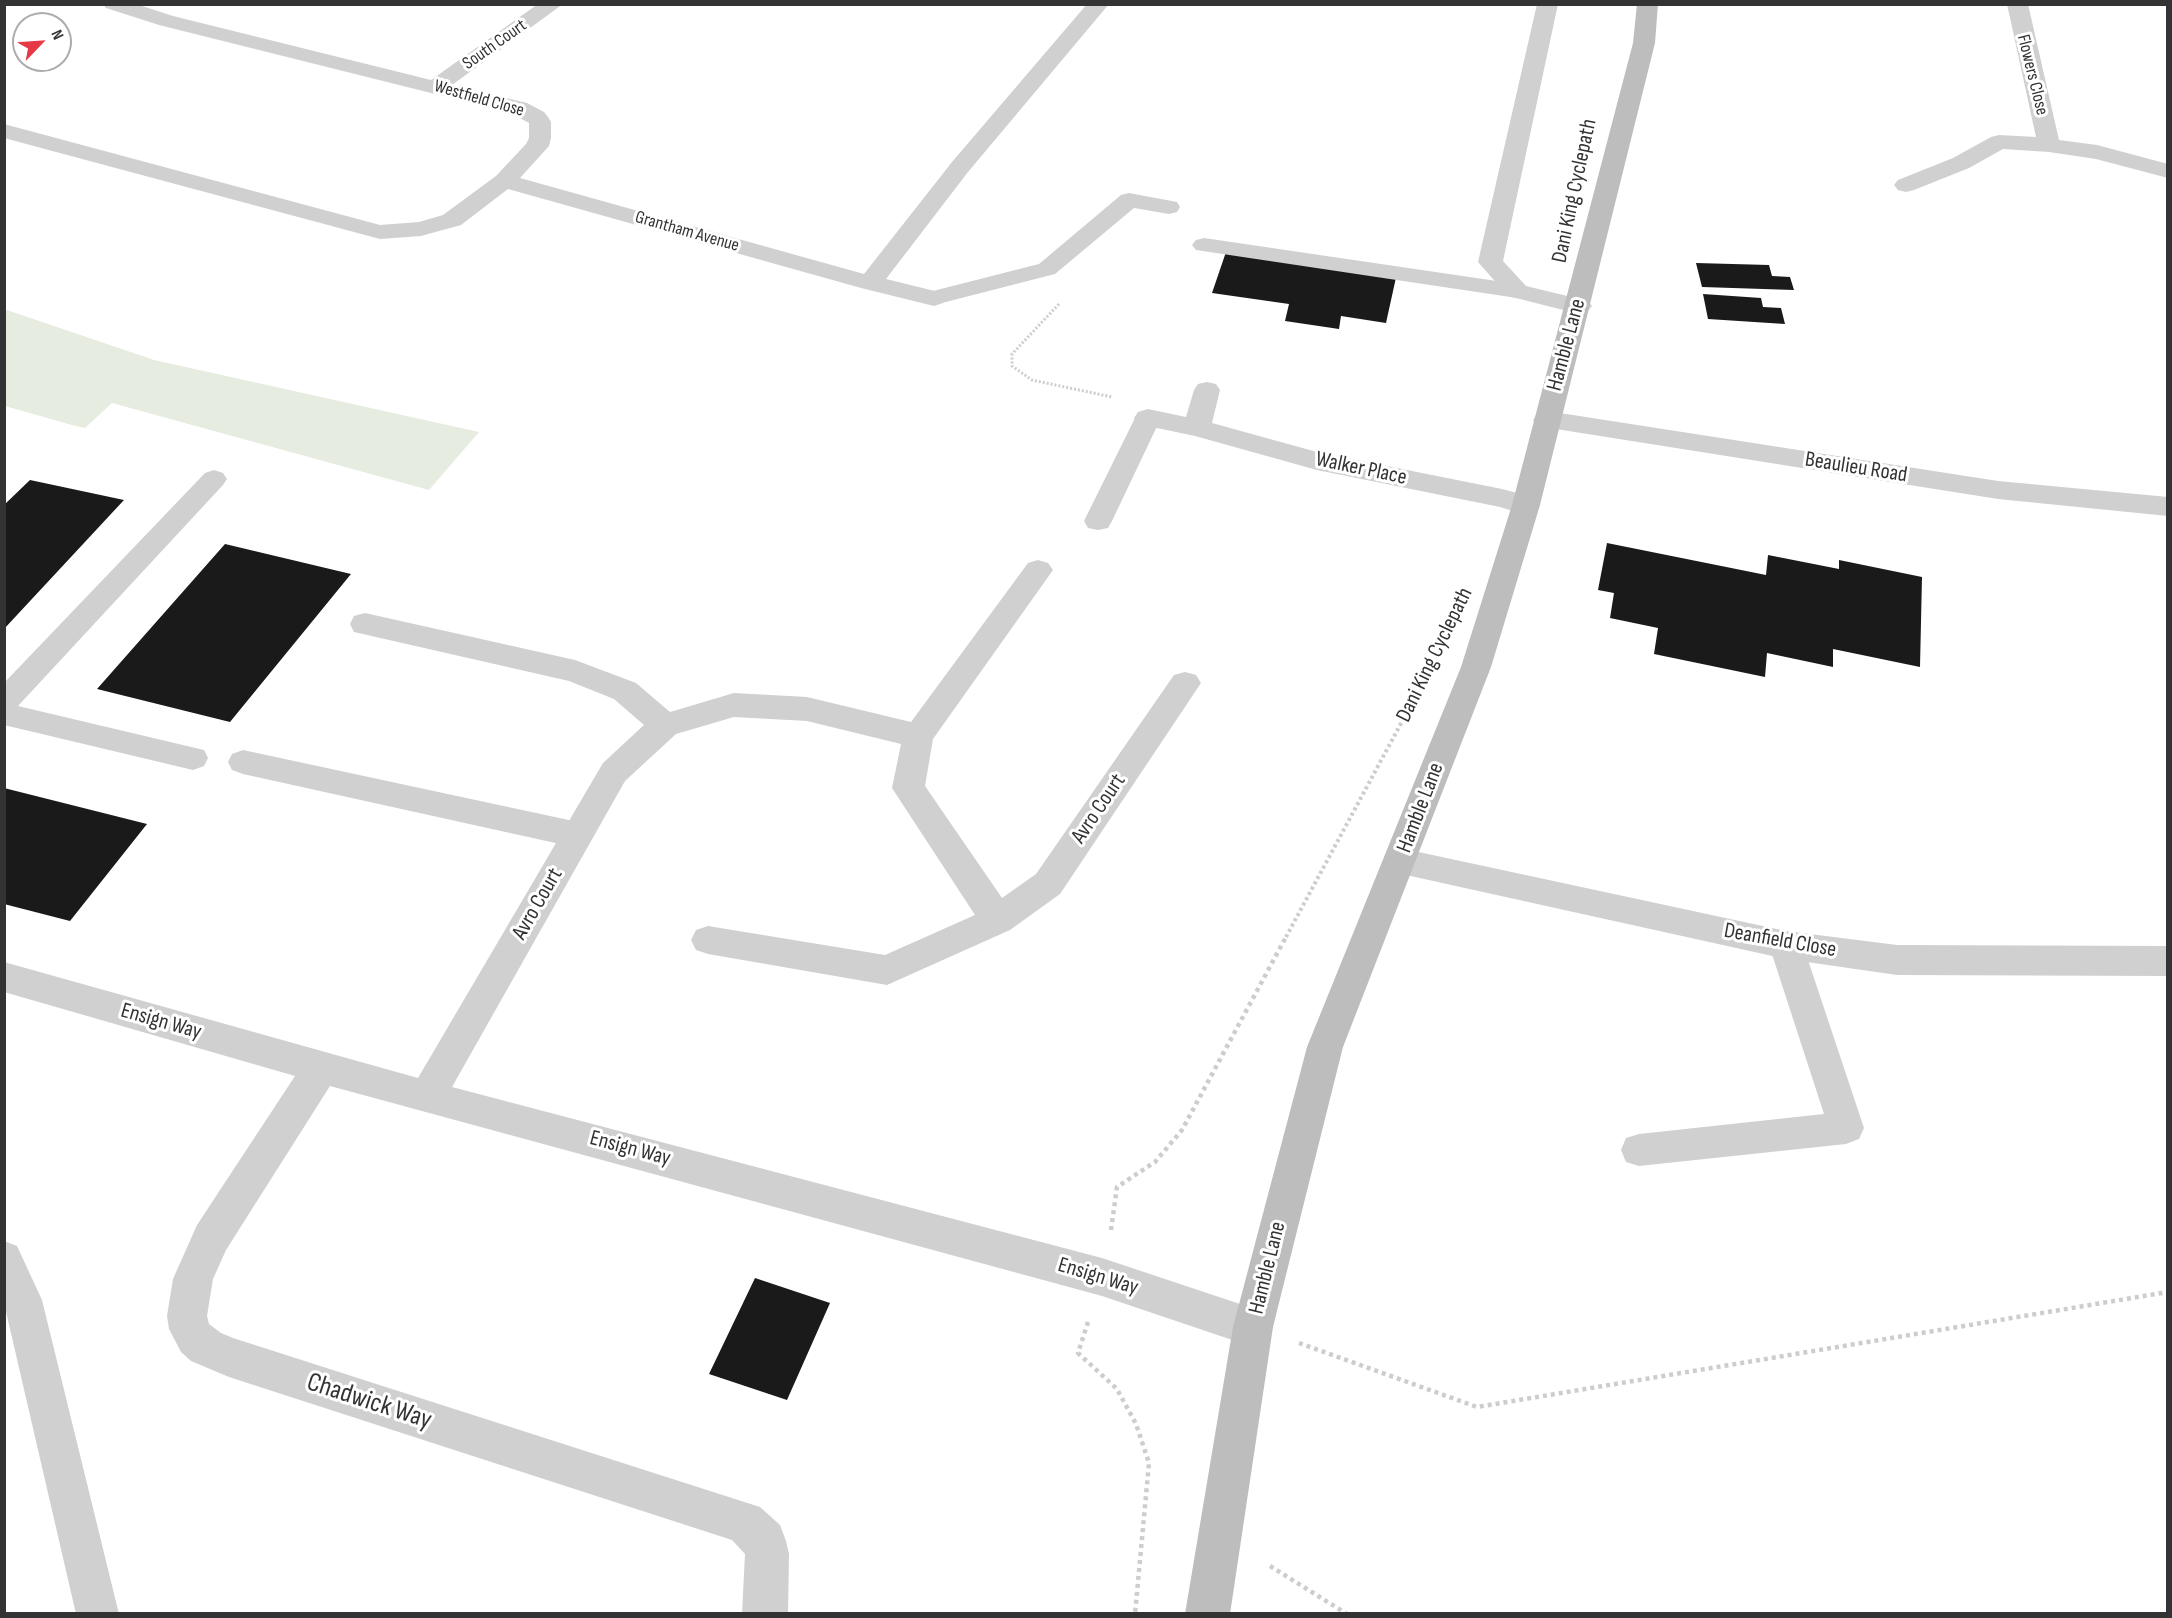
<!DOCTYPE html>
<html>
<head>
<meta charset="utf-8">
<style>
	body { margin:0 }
	#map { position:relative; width:2172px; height:1618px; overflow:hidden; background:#fff; font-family:"Sofia Sans Condensed",sans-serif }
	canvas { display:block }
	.frame { position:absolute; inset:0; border:6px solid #333; pointer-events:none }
	.north { position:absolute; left:12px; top:12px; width:60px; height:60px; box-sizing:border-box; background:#fff; border:2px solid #adadad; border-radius:50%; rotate:65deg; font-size:16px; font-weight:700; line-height:24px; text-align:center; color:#333 }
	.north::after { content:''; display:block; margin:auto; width:21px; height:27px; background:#e63946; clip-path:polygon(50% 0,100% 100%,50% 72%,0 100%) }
</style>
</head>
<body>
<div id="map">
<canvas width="2172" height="1618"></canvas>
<div class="frame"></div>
<div class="north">N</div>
</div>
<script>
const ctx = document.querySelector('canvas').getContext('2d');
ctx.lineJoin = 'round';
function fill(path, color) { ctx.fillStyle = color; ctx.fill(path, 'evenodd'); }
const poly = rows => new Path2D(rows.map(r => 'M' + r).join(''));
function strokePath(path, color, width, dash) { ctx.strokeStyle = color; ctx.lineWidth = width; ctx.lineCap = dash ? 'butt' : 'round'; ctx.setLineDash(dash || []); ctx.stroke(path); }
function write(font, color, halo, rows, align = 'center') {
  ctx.font = font + ' "Sofia Sans Condensed",sans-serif'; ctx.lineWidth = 6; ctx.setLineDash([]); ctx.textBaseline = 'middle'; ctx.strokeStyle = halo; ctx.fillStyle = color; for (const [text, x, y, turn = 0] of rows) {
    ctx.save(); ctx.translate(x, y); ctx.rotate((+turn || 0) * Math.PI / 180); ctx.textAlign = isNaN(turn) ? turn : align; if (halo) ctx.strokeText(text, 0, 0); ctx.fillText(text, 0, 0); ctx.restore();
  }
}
fill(poly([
	[4,309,154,360,479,432,429,490,112,403,85,428,72,425,5,406]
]), '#e6ecdf');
fill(poly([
	[1227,249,1397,273,1386,323,1341,316,1339,329,1285,321,1289,304,1212,293],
	[1696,263,1769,265,1772,276,1790,277,1794,290,1702,287],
	[1703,294,1761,298,1763,307,1781,308,1785,324,1708,319],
	[30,480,124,500,4,629,4,505],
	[1607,543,1766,575,1768,555,1839,569,1839,560,1922,577,1920,667,1833,649,1833,667,1767,653,1765,677,1654,654,1658,628,1610,618,1614,593,1598,590],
	[225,544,351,574,230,722,97,689],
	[4,788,147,824,70,921,4,904],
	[755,1278,830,1303,787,1400,709,1374]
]), '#1a1a1a');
strokePath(poly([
	[1059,304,1012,354,1012,366,1032,380,1112,397]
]), '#cdcdcd', 3, [2, 2]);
strokePath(poly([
	[1286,937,1412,703]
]), '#cdcdcd', 4, [3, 3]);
strokePath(poly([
	[1111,1230,1117,1187,1155,1162,1182,1130,1287,935],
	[1088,1322,1078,1353,1117,1389,1136,1424,1149,1463,1135,1614],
	[1299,1343,1477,1407,2168,1292],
	[1270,1566,1347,1614]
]), '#cdcdcd', 4.5, [4, 4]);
fill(poly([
	[1129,193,1177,202,1180,207,1177,212,1169,214,1134,208,1055,274,934,305,925,303,922,298,925,293,1039,264,1121,195,1129,193],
	[1204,238,1517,284,1526,286,1529,291,1526,296,1517,298,1196,250,1192,245,1196,240,1204,238],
	[1148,410,1157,412,1161,418,1112,521,1108,528,1098,530,1088,528,1084,521,1135,418,1139,412,1148,410],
	[214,470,223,473,227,479,223,485,18,706,204,750,208,758,204,766,193,770,4,725,4,683,205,473,214,470],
	[243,750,578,822,589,826,594,835,589,844,578,848,243,774,232,770,228,762,232,754,243,750],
	[1786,931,1798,935,1803,945,1864,1128,1859,1139,1846,1144,1639,1166,1626,1162,1621,1150,1626,1138,1639,1134,1824,1114,1769,945,1774,935,1786,931],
	[4,1241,17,1246,42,1300,119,1614,76,1614,4,1303,4,1241]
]), '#d0d0d0');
fill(poly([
	[103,4,136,4,173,16,431,80,538,4,563,4,452,85,527,103,544,112,548,117,551,122,551,138,549,146,520,178,864,274,952,162,1087,4,1109,4,968,172,886,279,943,293,947,298,943,303,934,306,861,288,508,189,461,225,421,236,380,239,4,138,4,124,380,225,419,222,443,215,496,176,526,144,529,138,529,123,511,113,159,25,106,8,103,4],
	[1537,4,1558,4,1503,261,1526,286,1588,301,1592,306,1588,311,1579,314,1508,296,1478,262,1537,4],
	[2007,4,2028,4,2059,140,2097,145,2168,164,2168,178,2096,159,2049,152,2003,149,1969,168,1914,190,1906,192,1898,190,1894,185,1898,180,1953,158,1991,137,1999,135,2036,137,2007,4],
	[1207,382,1216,384,1220,390,1212,423,1317,452,1502,489,1536,498,1540,505,1536,512,1526,515,1500,507,1317,470,1195,436,1138,424,1134,418,1138,412,1148,409,1186,417,1194,390,1198,384,1207,382],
	[1547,411,1998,481,2168,497,2168,516,1998,499,1537,426,1533,420,1537,414,1547,411],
	[1038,560,1048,563,1053,570,933,739,925,786,1002,898,1036,874,1174,675,1185,672,1196,675,1201,683,1060,894,1010,930,887,985,708,954,696,950,691,940,696,930,708,926,885,955,975,915,892,788,901,744,807,721,734,717,676,734,625,781,452,1087,1102,1258,1267,1313,1273,1327,1267,1341,1253,1347,1102,1296,330,1086,226,1250,213,1279,207,1316,209,1324,221,1333,233,1338,760,1507,780,1525,786,1541,789,1554,788,1614,742,1614,745,1554,732,1540,229,1377,191,1361,181,1352,169,1329,167,1316,173,1279,197,1225,295,1076,4,992,4,962,418,1078,603,763,644,725,614,699,569,681,354,632,350,624,354,616,365,613,575,660,636,683,670,712,734,693,807,697,911,722,1028,563,1038,560],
	[1400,848,1786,931,1897,945,2168,946,2168,976,1897,975,1786,959,1388,871,1383,861,1388,851,1400,848]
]), '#d0d0d0');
fill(poly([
	[1637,4,1658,4,1655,43,1540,505,1491,667,1343,1047,1273,1327,1230,1614,1185,1614,1233,1327,1307,1047,1461,667,1512,505,1633,43,1637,4]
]), '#bdbdbd');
write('18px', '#333', '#fff', [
	["South Court",495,45,-35],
	["Flowers Close",2032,75,76],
	["Westfield Close",479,99,16],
	["Grantham Avenue",687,232,16]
]);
write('22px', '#333', '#fff', [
	["Dani King Cyclepath",1575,191,-78],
	["Hamble Lane",1567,345,-75],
	["Beaulieu Road",1856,468,9],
	["Walker Place",1361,469,12],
	["Dani King Cyclepath",1435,655,-64],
	["Hamble Lane",1421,808,-69],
	["Avro Court",1099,809,-56],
	["Avro Court",538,904,-60],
	["Deanfield Close",1780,941,10],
	["Ensign Way",161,1022,16],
	["Ensign Way",630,1149,15],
	["Hamble Lane",1268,1268,-76],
	["Ensign Way",1098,1277,17]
]);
write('27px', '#333', '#fff', [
	["Chadwick Way",369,1402,18]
]);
</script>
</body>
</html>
